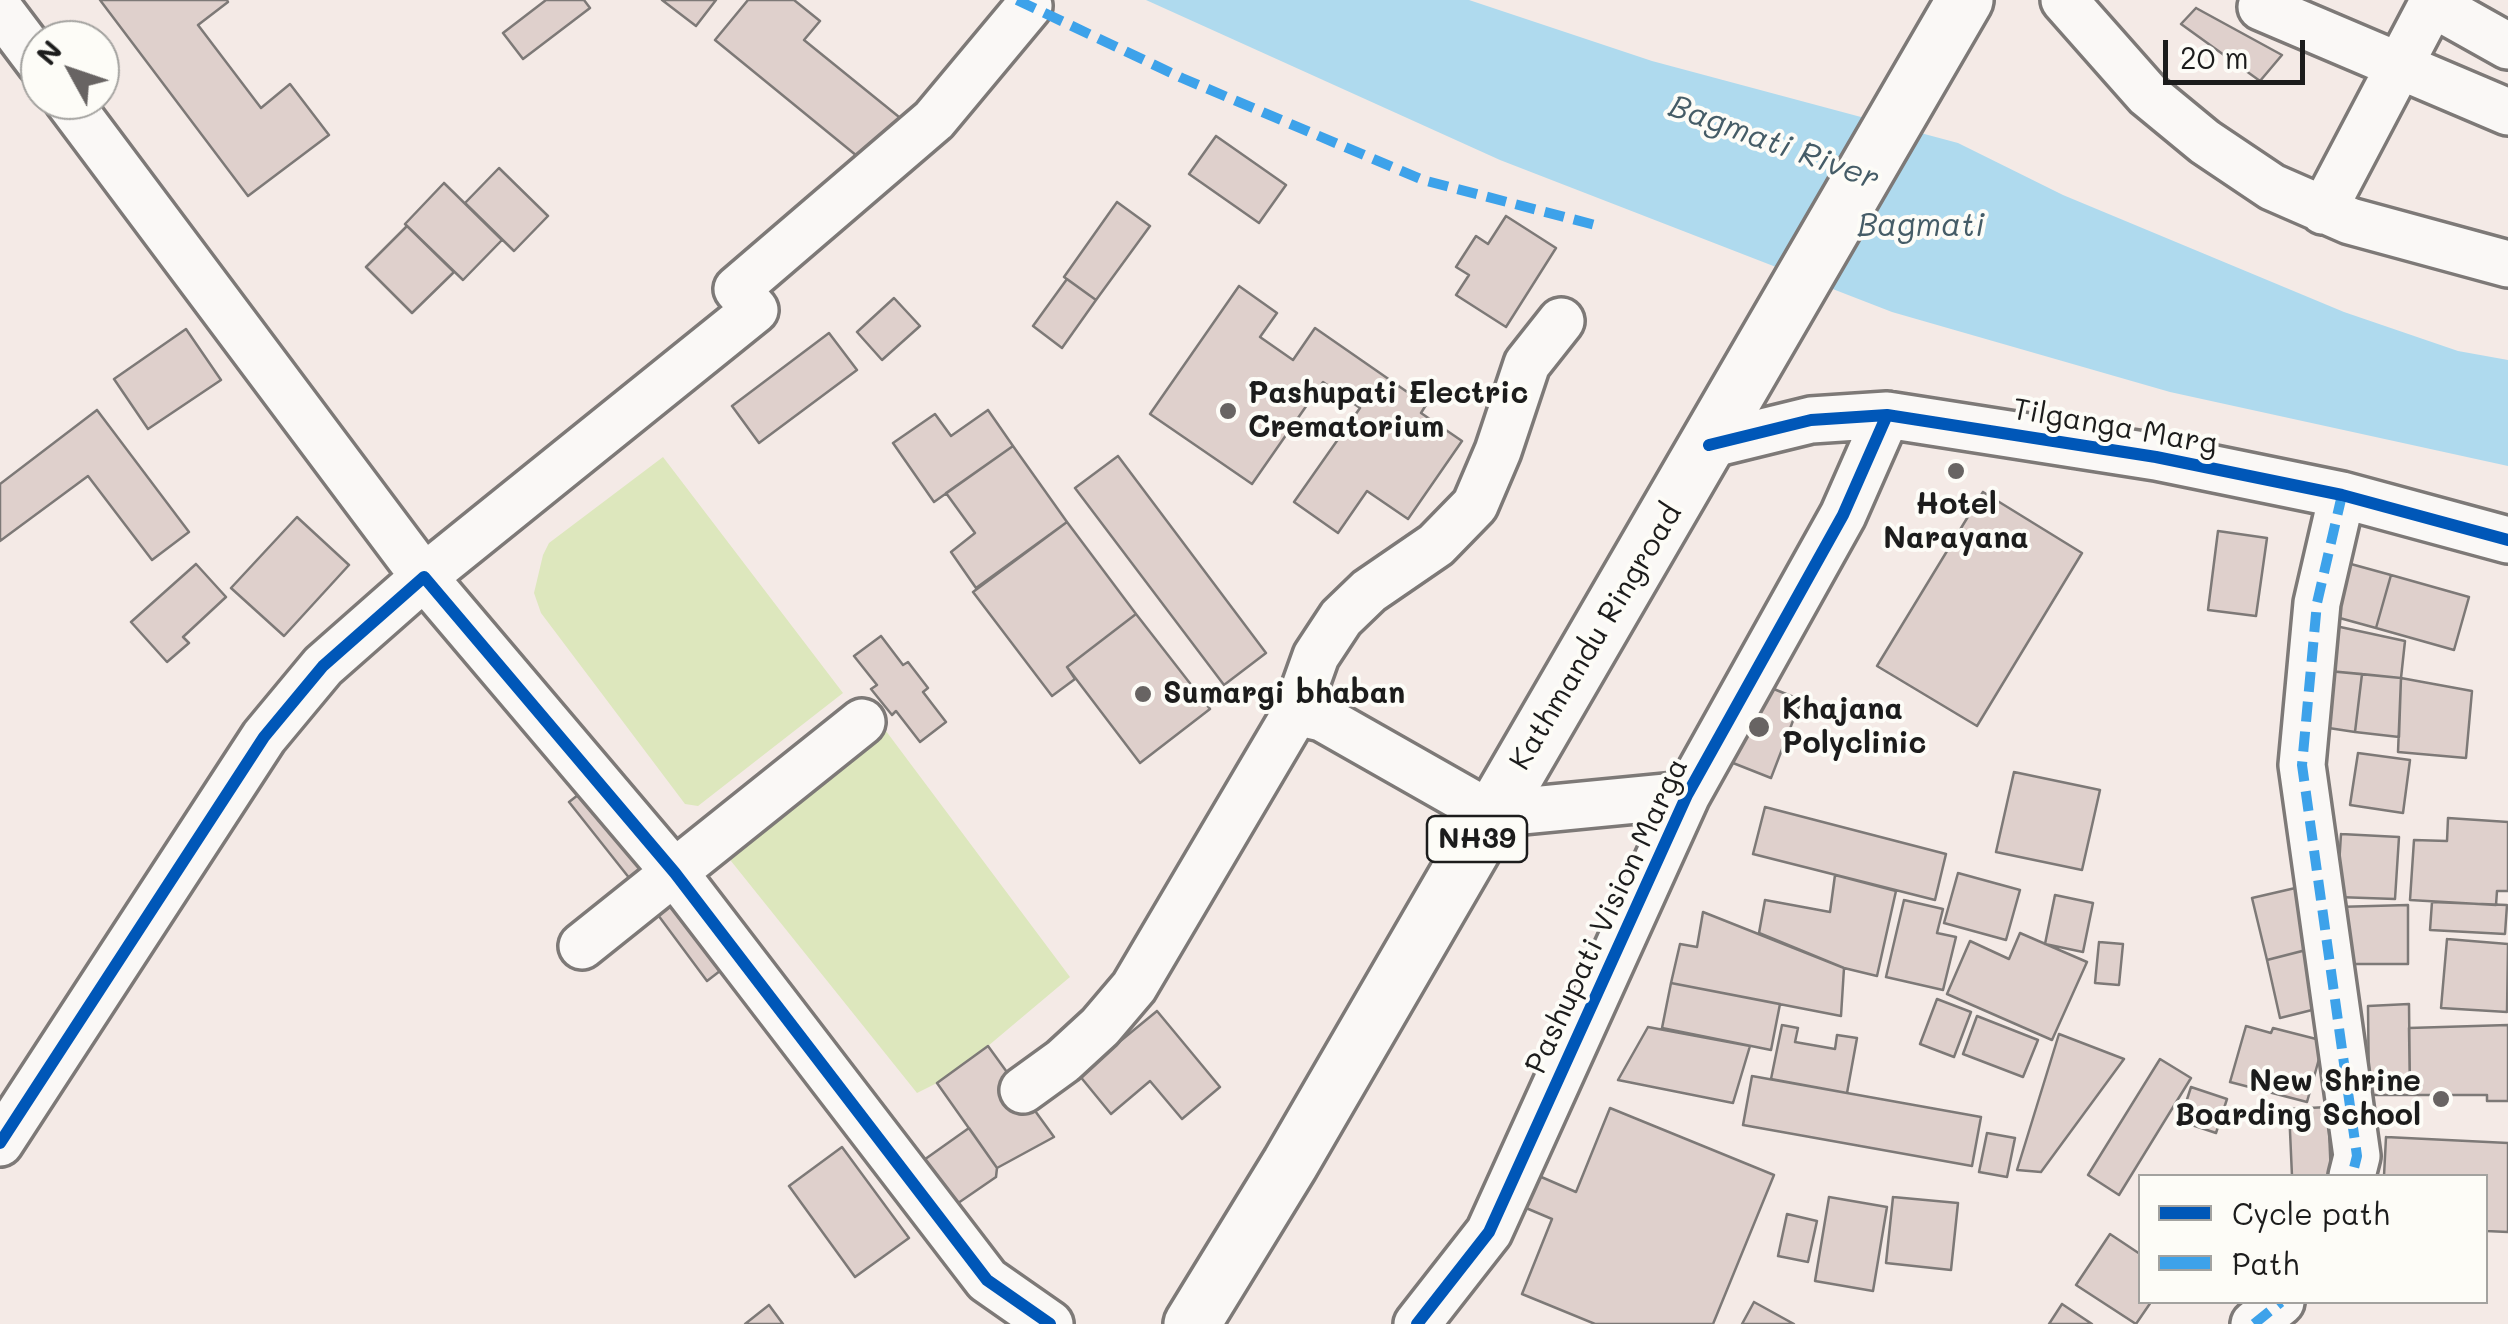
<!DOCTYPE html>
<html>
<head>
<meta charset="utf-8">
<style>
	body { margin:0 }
	#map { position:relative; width:2508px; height:1324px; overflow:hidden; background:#f4eae6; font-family:Mali,sans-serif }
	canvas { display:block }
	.legend { position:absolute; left:2138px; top:1174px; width:350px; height:130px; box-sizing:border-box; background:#fdfcf7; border:2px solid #a3a29f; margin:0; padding:12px 18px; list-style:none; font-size:30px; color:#1c1c1c }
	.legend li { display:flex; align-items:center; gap:20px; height:50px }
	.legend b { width:50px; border:2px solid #a3a29f }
	.north { position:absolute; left:20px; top:20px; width:100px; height:100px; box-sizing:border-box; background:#fdfcf7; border:2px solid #a3a29f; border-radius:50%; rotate:310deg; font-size:28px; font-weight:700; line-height:40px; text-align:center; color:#1c1c1c }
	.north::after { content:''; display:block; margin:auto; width:35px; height:45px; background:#686463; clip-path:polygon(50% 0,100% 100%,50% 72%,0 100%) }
	.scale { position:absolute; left:2163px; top:40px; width:142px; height:45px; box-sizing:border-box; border:5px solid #1c1c1c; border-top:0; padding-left:12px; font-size:30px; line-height:35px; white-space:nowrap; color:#1c1c1c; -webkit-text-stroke:8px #fdfcf7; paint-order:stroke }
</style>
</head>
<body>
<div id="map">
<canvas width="2508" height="1324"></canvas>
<ul class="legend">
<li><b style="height:12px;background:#0057b8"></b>Cycle path</li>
<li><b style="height:12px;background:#3da2ea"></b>Path</li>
</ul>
<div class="north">N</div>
<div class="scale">20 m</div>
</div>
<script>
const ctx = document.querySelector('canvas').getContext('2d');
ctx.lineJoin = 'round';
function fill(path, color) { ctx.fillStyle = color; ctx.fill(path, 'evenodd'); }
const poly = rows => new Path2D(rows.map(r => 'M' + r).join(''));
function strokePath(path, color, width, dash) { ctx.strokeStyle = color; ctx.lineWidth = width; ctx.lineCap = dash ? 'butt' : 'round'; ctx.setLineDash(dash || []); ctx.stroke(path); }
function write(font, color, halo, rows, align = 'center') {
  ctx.font = font + ' Mali,sans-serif'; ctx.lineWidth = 8; ctx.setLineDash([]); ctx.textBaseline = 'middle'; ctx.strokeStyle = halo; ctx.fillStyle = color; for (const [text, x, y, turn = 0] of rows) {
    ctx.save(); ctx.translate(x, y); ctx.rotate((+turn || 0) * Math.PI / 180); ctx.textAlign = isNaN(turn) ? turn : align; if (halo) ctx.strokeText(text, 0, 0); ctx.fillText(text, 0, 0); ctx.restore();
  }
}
fill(poly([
	[663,457,843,693,698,806,685,804,541,613,534,593,543,555,549,543],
	[883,727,1070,977,988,1046,937,1083,917,1093,731,861,734,843]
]), '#dde7bd');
fill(poly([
	[1146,0,1469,0,1652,61,1958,143,2063,195,2344,312,2458,351,2508,360,2508,466,2170,392,1892,312,1500,160]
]), '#afdaee');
const building = poly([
	[100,0,227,0,228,2,198,25,261,108,290,84,329,135,248,196,100,0],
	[546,0,584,0,590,8,523,59,503,33,546,0],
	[662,0,716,0,696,26,662,0],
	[748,0,794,0,820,21,804,40,904,121,868,165,715,40,748,0],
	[2196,8,2282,55,2260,81,2181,24,2196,8],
	[1216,136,1286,185,1259,223,1189,174,1216,136],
	[499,168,548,216,514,251,465,203,499,168],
	[444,183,502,240,463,280,405,224,444,183],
	[1117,202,1150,226,1096,300,1064,277,1117,202],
	[1506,216,1556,248,1506,327,1456,295,1469,275,1456,267,1476,236,1488,244,1506,216],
	[407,226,454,272,412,313,366,267,407,226],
	[1067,279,1096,300,1062,348,1033,326,1067,279],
	[1239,286,1277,313,1260,337,1293,360,1315,328,1426,405,1421,413,1462,441,1408,519,1367,491,1338,533,1294,502,1360,408,1323,382,1252,484,1150,414,1239,286],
	[894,298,920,326,882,360,857,332,894,298],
	[186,329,221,380,148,429,114,379,186,329],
	[829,333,857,370,759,443,732,406,829,333],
	[97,410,189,532,152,560,88,476,0,541,0,484,97,410],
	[988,410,1013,446,934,502,893,443,935,414,951,436,988,410],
	[1013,446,1067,522,976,588,951,552,975,533,946,493,1013,446],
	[1118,456,1266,653,1224,685,1075,488,1118,456],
	[1983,492,2082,553,1977,726,1877,666,1983,492],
	[297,517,349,565,284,636,231,588,297,517],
	[1067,522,1136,614,1067,667,1075,679,1052,696,973,592,1067,522],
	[2218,531,2267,538,2256,616,2208,610,2218,531],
	[2340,561,2391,575,2376,628,2325,614,2340,561],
	[196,564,226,597,183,637,189,643,167,662,131,622,196,564],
	[2391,575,2469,597,2454,650,2376,628,2391,575],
	[1136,614,1210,709,1140,763,1067,667,1136,614],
	[2331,625,2405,641,2401,678,2318,670,2331,625],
	[881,636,903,665,908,662,928,688,923,692,946,722,920,742,896,711,892,715,871,689,877,685,854,656,881,636],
	[2318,670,2362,674,2355,732,2322,727,2318,670],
	[2362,674,2401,678,2399,737,2355,732,2362,674],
	[2401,678,2472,691,2466,758,2398,752,2401,678],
	[1759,683,1801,700,1771,778,1728,761,1759,683],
	[2358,753,2410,760,2403,813,2350,805,2358,753],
	[2014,772,2100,790,2082,870,1996,852,2014,772],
	[587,788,651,869,634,884,569,802,587,788],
	[1765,807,1946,854,1935,900,1753,854,1765,807],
	[2448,818,2508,822,2508,891,2497,891,2496,905,2410,900,2414,840,2447,841,2448,818],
	[2341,834,2399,837,2395,899,2337,897,2341,834],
	[1958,873,2020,890,2006,940,1944,923,1958,873],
	[1835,875,1896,891,1877,976,1844,968,1759,933,1765,900,1830,912,1835,875],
	[2304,886,2318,947,2267,960,2252,898,2304,886],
	[2055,895,2093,903,2083,952,2045,944,2055,895],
	[679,899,729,964,707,981,658,915,679,899],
	[1904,900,1943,909,1937,933,1956,937,1943,990,1886,977,1904,900],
	[2432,902,2507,905,2505,934,2430,930,2432,902],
	[2408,905,2408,964,2347,964,2336,907,2408,905],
	[1703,912,1844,968,1841,1016,1671,983,1680,944,1697,947,1703,912],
	[2020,933,2087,962,2052,1040,1947,994,1970,941,2009,959,2020,933],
	[2447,939,2508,944,2507,1012,2441,1008,2447,939],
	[2099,942,2123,944,2119,985,2095,983,2099,942],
	[2306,950,2320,1008,2280,1018,2267,960,2306,950],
	[1671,983,1780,1004,1771,1050,1662,1028,1671,983],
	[1937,999,1971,1012,1954,1057,1920,1044,1937,999],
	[2409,1004,2410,1095,2369,1095,2368,1006,2409,1004],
	[1157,1011,1220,1087,1182,1119,1150,1081,1111,1114,1079,1075,1157,1011],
	[1977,1016,2038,1040,2023,1077,1963,1054,1977,1016],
	[1782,1025,1798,1028,1795,1042,1835,1049,1837,1035,1857,1038,1847,1093,1771,1079,1782,1025],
	[2508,1025,2508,1101,2487,1101,2487,1095,2410,1095,2409,1028,2508,1025],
	[2246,1026,2271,1033,2273,1028,2324,1041,2307,1102,2230,1082,2246,1026],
	[1648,1027,1750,1046,1733,1103,1618,1080,1648,1027],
	[2059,1034,2124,1059,2041,1172,2017,1170,2059,1034],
	[988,1046,1054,1137,997,1168,937,1083,988,1046],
	[2160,1059,2191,1078,2119,1195,2088,1175,2160,1059],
	[1752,1076,1981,1117,1972,1166,1743,1125,1752,1076],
	[2191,1087,2227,1099,2216,1133,2180,1121,2191,1087],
	[2328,1107,2331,1176,2292,1176,2289,1109,2328,1107],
	[1610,1108,1774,1175,1713,1324,1595,1324,1522,1294,1552,1219,1526,1208,1539,1176,1576,1192,1610,1108],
	[969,1128,997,1168,996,1177,948,1210,914,1167,969,1128],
	[1987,1133,2015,1138,2007,1177,1979,1172,1987,1133],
	[2386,1137,2508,1143,2508,1232,2486,1231,2486,1176,2384,1176,2386,1137],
	[842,1147,909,1238,855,1277,789,1186,842,1147],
	[1829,1197,1887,1207,1873,1291,1815,1281,1829,1197],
	[1893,1197,1958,1203,1951,1270,1886,1263,1893,1197],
	[1787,1214,1817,1221,1808,1262,1778,1256,1787,1214],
	[2110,1234,2140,1254,2140,1302,2151,1302,2136,1324,2076,1285,2110,1234],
	[1754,1302,1794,1324,1742,1324,1754,1302],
	[2062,1304,2092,1324,2049,1324,2062,1304],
	[769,1305,783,1324,745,1324,769,1305]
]);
fill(building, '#dfd0cc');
strokePath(building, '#7d7977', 2.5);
const minor = poly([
	[2064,0,2148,95,2205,142,2272,187,2350,221,2508,264],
	[2433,4,2508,46],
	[2261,7,2508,112],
	[0,10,40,63],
	[67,100,424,577,755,310,737,289,934,120,1029,6],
	[2323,211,2434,0],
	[1709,445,1811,420,1887,415,2156,457,2342,495,2508,540],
	[2342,495,2317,603,2302,765,2357,1156,2352,1176],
	[1296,712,1316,656,1341,618,1369,591,1436,545,1475,505,1498,451,1527,364,1561,321],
	[582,946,862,722],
	[1023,1090,1063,1061,1100,1027,1134,987,1296,712,1322,718,1491,814,1687,795],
	[0,1143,264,737,323,666,424,577,675,873,987,1280,1050,1324],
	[1417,1324,1489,1232,1687,795,1843,515,1887,415],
	[2254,1324,2281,1302]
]);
const highway = poly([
	[1192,1324,1290,1164,1965,0]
]);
strokePath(minor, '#7d7977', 52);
strokePath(highway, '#7d7977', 62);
strokePath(minor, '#faf8f6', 45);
strokePath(highway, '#faf8f6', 55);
strokePath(poly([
	[1017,0,1182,78,1423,180,1595,225],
	[2342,495,2317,603,2302,765,2357,1156,2352,1176],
	[2254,1324,2281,1302]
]), '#3da2ea', 10, [20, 10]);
strokePath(poly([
	[1709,445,1811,420,1887,415,2156,457,2342,495,2508,540],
	[0,1143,264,737,323,666,424,577,675,873,987,1280,1050,1324],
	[1417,1324,1489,1232,1687,795,1843,515,1887,415]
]), '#0057b8', 12);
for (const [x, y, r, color] of [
	[1228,411,10,"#686463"],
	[1956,471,10,"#686463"],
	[1143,694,10,"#686463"],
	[1759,727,12,"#686463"],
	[2441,1099,10,"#686463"]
]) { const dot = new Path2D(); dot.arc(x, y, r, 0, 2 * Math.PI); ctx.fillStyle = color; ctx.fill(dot); strokePath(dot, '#fdfcf7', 4); }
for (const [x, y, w] of [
	[1477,839,100]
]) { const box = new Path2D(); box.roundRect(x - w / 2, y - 23, w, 46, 8); ctx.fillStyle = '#fdfcf7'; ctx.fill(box); strokePath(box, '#1c1c1c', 2.5); }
write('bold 28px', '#1c1c1c', null, [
	["NH39",1477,839]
]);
write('bold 30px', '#1c1c1c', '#fdfcf7', [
	["Pashupati Electric",1248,394],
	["Crematorium",1248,428],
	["Hotel",1956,505,"center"],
	["Narayana",1956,539,"center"],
	["Sumargi bhaban",1163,694],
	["Khajana",1782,710],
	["Polyclinic",1782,744],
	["New Shrine",2421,1082,"right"],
	["Boarding School",2421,1116,"right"]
], 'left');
write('30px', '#1c1c1c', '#fdfcf7', [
	["Tilganga Marg",2115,427,10],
	["Kathmandu Ringroad",1596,637,-59],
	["Pashupati Vision Marga",1607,916,-65]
]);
write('italic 32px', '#455c67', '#fdfcf7', [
	["Bagmati River",1774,143,20],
	["Bagmati",1921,226]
]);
</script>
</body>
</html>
